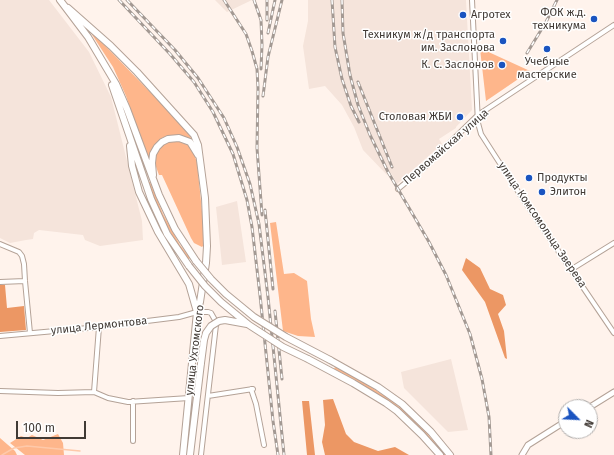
<!DOCTYPE html>
<html>
<head>
<meta charset="utf-8">
<style>
	body { margin:0 }
	#map { position:relative; width:614px; height:455px; overflow:hidden; background:#fff3ec; font-family:"Fira Sans",sans-serif }
	canvas { display:block }
	.north { position:absolute; left:558px; top:399px; width:40px; height:40px; box-sizing:border-box; background:#fff; border:1px solid #b3b0ae; border-radius:50%; rotate:114deg; font-size:11px; font-weight:700; line-height:16px; text-align:center; color:#413a35 }
	.north::after { content:''; display:block; margin:auto; width:14px; height:18px; background:#1a54c0; clip-path:polygon(50% 0,100% 100%,50% 72%,0 100%) }
	.scale { position:absolute; left:16px; top:421px; width:70px; height:18px; box-sizing:border-box; border:2px solid #413a35; border-top:0; padding-left:5px; font-size:12px; line-height:14px; white-space:nowrap; color:#413a35; -webkit-text-stroke:3px #fff; paint-order:stroke }
</style>
</head>
<body>
<div id="map">
<canvas width="614" height="455"></canvas>
<div class="north">N</div>
<div class="scale">100 m</div>
</div>
<script>
const ctx = document.querySelector('canvas').getContext('2d');
ctx.lineJoin = 'round';
function fill(path, color) { ctx.fillStyle = color; ctx.fill(path, 'evenodd'); }
const poly = rows => new Path2D(rows.map(r => 'M' + r).join(''));
function strokePath(path, color, width, dash) { ctx.strokeStyle = color; ctx.lineWidth = width; ctx.lineCap = dash ? 'butt' : 'round'; ctx.setLineDash(dash || []); ctx.stroke(path); }
function write(font, color, halo, rows, align = 'center') {
  ctx.font = font + ' "Fira Sans",sans-serif'; ctx.lineWidth = 3; ctx.setLineDash([]); ctx.textBaseline = 'middle'; ctx.strokeStyle = halo; ctx.fillStyle = color; for (const [text, x, y, turn = 0] of rows) {
    ctx.save(); ctx.translate(x, y); ctx.rotate((+turn || 0) * Math.PI / 180); ctx.textAlign = isNaN(turn) ? turn : align; if (halo) ctx.strokeText(text, 0, 0); ctx.fillText(text, 0, 0); ctx.restore();
  }
}
fill(poly([
	[0,0,49,0,89,52,111,97,142,221,143,240,100,246,85,240,83,235,39,230,34,233,33,239,26,240,10,243,0,238],
	[215,0,252,0,227,12],
	[308,0,466,0,472,110,456,127,456,128,439,139,442,144,397,184,391,173,387,175,363,150,354,127,342,105,325,86,309,89,303,46,308,21],
	[237,201,246,262,222,265,216,207],
	[451,359,468,430,448,432,404,388,401,372]
]), '#f5e4db');
fill(poly([
	[87,27,184,127,193,141,193,143,183,136,176,135,162,138,154,145,151,152,148,161,126,96,113,67],
	[480,49,482,49,530,71,486,101],
	[174,140,188,145,192,149,197,162,203,221,203,246,202,247,194,243,191,238,162,175,159,175,155,164,155,159,157,152,161,146,167,142],
	[148,182,150,182,163,214,180,245,190,258,188,260,178,246,161,215],
	[276,222,284,274,294,273,307,281,311,319,315,337,298,336,283,331,270,223],
	[335,367,358,379,391,400,415,420,446,455,444,455,413,422,389,402,357,381,334,369],
	[58,434,63,443,64,455,25,455,10,443,21,436,27,438,32,435,43,440],
	[0,438,15,451,17,455,0,455]
]), '#feb68b');
fill(poly([
	[466,258,480,268,490,289,503,295,506,305,498,314,504,331,507,359,505,358,485,302,462,270],
	[0,285,5,285,7,308,24,306,26,330,0,332],
	[333,399,346,434,354,442,378,451,395,447,409,455,325,455,322,442,325,425,323,400],
	[302,401,309,401,315,455,307,455]
]), '#ec9764');
strokePath(poly([
	[2,455,14,448,27,446,80,451]
]), '#fec9aa', 1.5);
const minor = poly([
	[472,0,478,123,481,134,519,193,614,333],
	[398,189,427,165,478,115,614,25],
	[0,244,19,252,22,256,24,264,25,281,30,333],
	[572,269,614,243],
	[0,282,25,281],
	[0,336,99,327,179,317,197,312,208,312,211,313,215,320,216,325,201,455],
	[251,389,256,404,264,445],
	[0,391,58,393,94,392,108,398,128,402,189,398],
	[94,392,99,327],
	[208,396,253,389],
	[133,441,133,401]
]);
const tertiary = poly([
	[590,407,614,392],
	[522,455,528,445,566,421]
]);
const secondary = poly([
	[60,0,88,37,116,84,127,109,159,195,175,229,196,261],
	[68,8,111,46,137,72,184,124,194,135,198,145,205,198,207,246,206,263,200,302,197,312,183,455],
	[112,85,151,199,167,234,189,266],
	[130,146,132,166,139,192,158,232,189,284,197,312],
	[153,175,152,163,153,154,157,147,162,142,168,139,179,138,190,142,198,155],
	[308,359,353,383,386,403,397,411,422,435,440,455],
	[330,360,378,387,402,404,431,432,450,455],
	[190,455,201,363]
]);
strokePath(minor, '#b4a297', 6);
strokePath(tertiary, '#b4a297', 7);
strokePath(secondary, '#b4a297', 8);
strokePath(minor, '#fff', 4);
strokePath(tertiary, '#fff', 5);
strokePath(secondary, '#fff', 6);
const rail = poly([
	[119,0,170,54,194,82,213,112,233,154,247,200,252,227,260,295,273,421,278,455],
	[127,0,175,50,198,78,224,118,237,147,250,184,259,224,268,297,284,455],
	[224,0,246,34,252,51,257,69,258,88,257,148,262,215],
	[254,0,261,20,262,45,261,69],
	[332,0,335,47,342,79,351,106,359,122],
	[342,0,343,33,350,75,358,105,370,135,388,172,429,242,446,275,470,334,482,379,489,417,491,455],
	[267,20,267,0],
	[268,33,275,0],
	[527,53,546,22,557,0],
	[358,82,392,167],
	[263,96,268,57,282,0],
	[265,210,273,289],
	[275,311,282,379]
]);
strokePath(rail, '#a39993', 3);
strokePath(rail, '#fff', 1.5, [4.5]);
const secondaryBridge = poly([
	[196,261,211,279,226,294,254,317,286,337,330,360],
	[189,266,205,286,221,302,249,325,283,347,308,359],
	[201,363,204,340,206,333,211,326,219,321,225,320,247,324]
]);
strokePath(secondaryBridge, '#b4a297', 8, []);
strokePath(secondaryBridge, '#fff', 6);
for (const [x, y, r, color] of [
	[463,15,4,"#1a54c0"],
	[594,19,4,"#1a54c0"],
	[503,41,4,"#1a54c0"],
	[547,49,4,"#1a54c0"],
	[502,65,4,"#1a54c0"],
	[460,117,4,"#1a54c0"],
	[529,178,4,"#1a54c0"],
	[542,192,4,"#1a54c0"]
]) { const dot = new Path2D(); dot.arc(x, y, r, 0, 2 * Math.PI); ctx.fillStyle = color; ctx.fill(dot); strokePath(dot, '#fff', 1.5); }
write('11px', '#413a35', '#fff', [
	["ФОК ж.д.",586,13],
	["техникума",586,26],
	["Агротех",471,15,"left"],
	["Техникум ж/д транспорта",495,35],
	["им. Заслонова",495,48],
	["Учебные",547,62,"center"],
	["мастерские",547,75,"center"],
	["К. С. Заслонов",494,65],
	["Столовая ЖБИ",452,117],
	["Продукты",537,178,"left"],
	["Элитон",550,192,"left"]
], 'right');
write('11px', '#413a35', '#fff', [
	["Первомайская улица",446,147,-41],
	["улица Комсомольца Зверева",542,225,56],
	["улица Лермонтова",99,326,-6],
	["улица Ухтомского",195,350,-83]
]);
</script>
</body>
</html>
